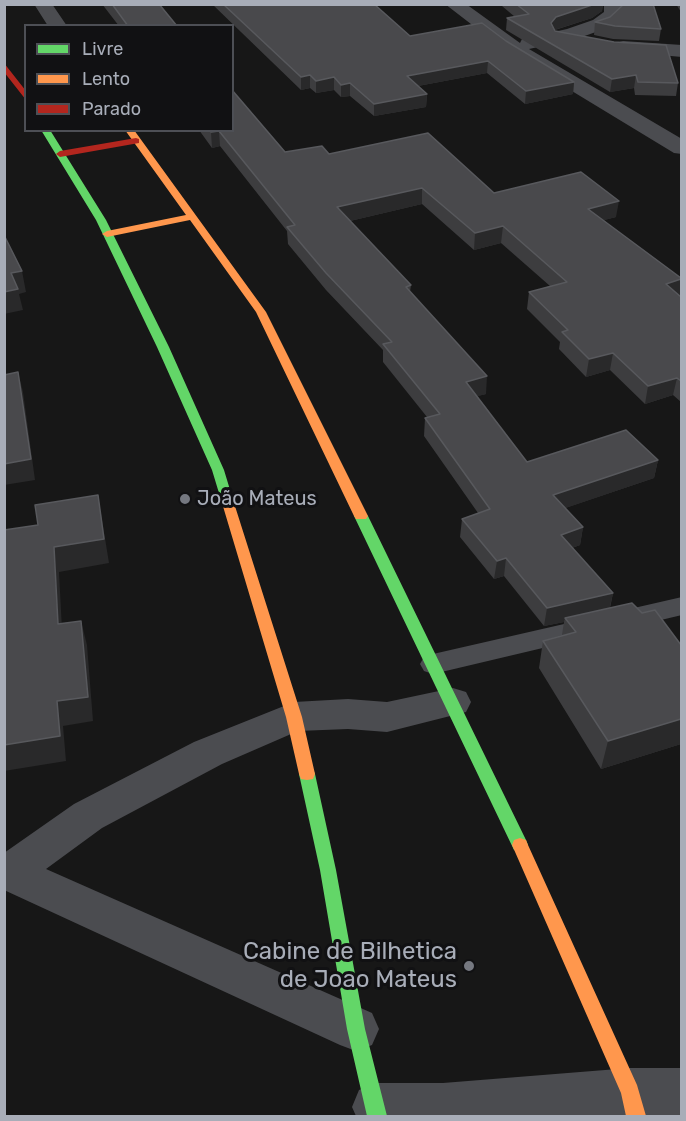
<!DOCTYPE html>
<html>
<head>
<meta charset="utf-8">
<style>
	body { margin:0 }
	#map { position:relative; width:686px; height:1121px; overflow:hidden; background:#171717; font-family:Rubik,sans-serif }
	canvas { display:block }
	.frame { position:absolute; inset:0; border:6px solid #a8adb8; pointer-events:none }
	.legend { position:absolute; left:24px; top:24px; width:210px; height:108px; box-sizing:border-box; background:#111113; border:2px solid #4d4f55; margin:0; padding:8px 10px; list-style:none; font-size:18px; color:#a8adb8 }
	.legend li { display:flex; align-items:center; gap:12px; height:30px }
	.legend b { width:30px; border:2px solid #4d4f55 }
</style>
</head>
<body>
<div id="map">
<canvas width="686" height="1121"></canvas>
<div class="frame"></div>
<ul class="legend">
<li><b style="height:8px;background:#63d668"></b>Livre</li>
<li><b style="height:8px;background:#ff974d"></b>Lento</li>
<li><b style="height:8px;background:#b3261e"></b>Parado</li>
</ul>
</div>
<script>
const ctx = document.querySelector('canvas').getContext('2d');
ctx.lineJoin = 'round';
const poly = rows => new Path2D(rows.map(r => 'M' + r).join(''));
function fill(path, color) { ctx.fillStyle = color; ctx.fill(path, 'evenodd'); }
function strokePath(path, color, width, dash) { ctx.strokeStyle = color; ctx.lineWidth = width; ctx.lineCap = dash ? 'butt' : 'round'; ctx.setLineDash(dash || []); ctx.stroke(path); }
function write(font, color, halo, rows, align = 'center') {
  ctx.font = font + ' Rubik,sans-serif'; ctx.lineWidth = 6; ctx.setLineDash([]); ctx.textBaseline = 'middle'; ctx.strokeStyle = halo; ctx.fillStyle = color; for (const [text, x, y, turn = 0] of rows) {
    ctx.save(); ctx.translate(x, y); ctx.rotate((+turn || 0) * Math.PI / 180); ctx.textAlign = isNaN(turn) ? turn : align; if (halo) ctx.strokeText(text, 0, 0); ctx.fillText(text, 0, 0); ctx.restore();
  }
}
fill(poly([
	[682,597,682,615,433,674,424,671,420,664,424,657,433,654,682,597]
]), '#4b4c50');
fill(poly([
	[34,4,52,4,67,26,48,26,34,4],
	[445,4,466,4,520,43,522,39,567,29,593,20,604,12,604,4,622,4,622,14,607,28,579,38,529,49,682,139,682,154,674,153,506,51,445,4],
	[623,41,682,45,682,57,616,51,613,47,616,43,623,41],
	[453,688,466,692,471,702,466,712,387,732,348,729,298,731,222,764,102,828,46,869,372,1013,379,1029,372,1045,356,1051,340,1045,4,890,4,853,74,804,194,742,294,702,348,699,387,702,453,688],
	[630,1068,682,1068,682,1116,356,1116,352,1107,359,1090,376,1083,443,1083,630,1068]
]), '#4b4c50');
fill(poly([
	[41,130,50,130,106,220,169,347,224,470,234,503,233,506,223,506,222,503,212,470,157,347,96,220,41,130],
	[361,512,368,516,526,840,528,845,526,850,520,852,514,850,354,516,361,512],
	[307,768,313,769,315,774,336,870,365,1029,387,1116,367,1116,347,1029,320,870,299,774,301,769,307,768]
]), '#63d668');
fill(poly([
	[125,130,134,130,266,312,368,516,366,519,356,519,354,516,256,312,190,220,107,237,102,234,107,231,186,215,125,130],
	[228,499,234,503,302,717,315,774,313,779,307,780,301,779,299,774,286,717,222,503,228,499],
	[520,838,526,840,528,845,637,1085,646,1116,626,1116,621,1093,512,845,514,840,520,838]
]), '#ff974d');
fill(poly([
	[4,63,26,91,26,100,4,72,4,63],
	[136,138,139,139,139,143,60,157,56,154,60,151,136,138]
]), '#b3261e');
fill(poly([
	[102,4,159,4,177,26,119,26],
	[212,4,374,4,410,36,506,41,574,82,573,94,525,104,487,73,418,86,427,94,426,107,374,116,350,96,341,97,334,90,316,93,310,88,301,90],
	[502,4,603,4,602,11,592,18,555,30,555,31,678,83,676,96,635,95,634,88,610,92,506,30,507,18,515,17,502,6],
	[676,4,681,4,681,12],
	[610,17,661,29,659,41,613,39,594,35,595,22],
	[199,130,232,130,285,152,329,154,494,193,616,217,604,220,681,297,681,402,673,395,645,404,610,370,586,377,559,349,560,342,527,309,529,292,550,286,501,243,474,250,422,204,350,221,411,285,410,292,486,394,477,396,527,462,658,460,654,478,565,508,583,527,580,545,572,548,613,593,610,608,642,613,681,645,681,744,601,769,539,668,543,641,562,635,564,622,544,626,504,576,494,579,460,537,462,519,478,513,424,436,425,418,427,417,383,362,383,350,326,290,288,244,287,231,220,146,212,148]
]), '#3d3d3f');
fill(poly([
	[595,4,603,4,602,11,592,18,554,30,551,23,556,17],
	[488,61,487,73,407,88,407,76],
	[310,75,310,88,301,90,301,77],
	[636,75,634,88,610,92,612,79],
	[334,77,334,90,316,93,316,81],
	[574,82,573,94,525,104,526,91],
	[350,83,350,96,341,97,341,85],
	[427,94,426,107,374,116,374,104],
	[219,131,220,146,212,148,211,132],
	[422,188,422,204,337,224,337,207],
	[619,201,616,217,585,225,588,209],
	[503,226,501,243,474,250,475,233],
	[22,271,26,292,19,294,23,310,4,314,4,292,11,273],
	[681,279,681,287,680,296,666,284],
	[613,353,610,370,586,377,589,359],
	[18,372,23,392,35,480,4,485,4,464],
	[487,376,486,394,464,400,466,382],
	[677,378,673,395,645,404,648,386],
	[658,460,654,478,551,513,553,495],
	[98,495,109,563,59,572,63,649,58,624,54,547],
	[583,527,580,545,558,553,561,535],
	[506,558,504,576,494,579,497,561],
	[613,593,609,611,565,618,564,622,544,626,547,608],
	[81,621,87,645,93,721,63,726,66,761,4,771,4,745,57,701],
	[681,719,681,744,601,769,608,741]
]), '#29292a');
const building = poly([
	[112,4,159,4,177,26,128,26,112,4],
	[223,4,374,4,410,36,482,23,506,41,574,82,526,91,488,61,407,76,427,94,374,104,350,83,341,85,334,77,316,81,310,75,301,77,223,4],
	[516,4,595,4,556,17,551,23,555,31,614,42,666,45,678,83,638,82,636,75,612,79,507,18,529,14,516,4],
	[624,4,653,4,661,29,615,26,595,22,610,17,624,4],
	[232,90,285,152,322,146,329,154,428,133,494,193,581,172,619,201,588,209,681,278,681,279,666,284,681,297,681,381,677,378,648,386,613,353,589,359,562,332,568,330,529,292,567,282,503,226,475,233,422,188,337,207,411,285,406,287,487,376,466,382,527,462,626,430,658,460,553,495,583,527,561,535,613,593,547,608,506,558,497,561,462,519,490,509,425,418,440,414,383,344,392,342,326,273,287,227,295,225,219,131,211,132,210,130,232,130,232,90],
	[4,235,22,271,11,273,18,289,4,292,4,235],
	[18,372,31,459,4,464,4,375,18,372],
	[98,495,104,539,54,547,58,624,81,621,88,697,57,701,60,736,4,745,4,530,38,525,35,505,98,495],
	[632,603,642,613,655,610,681,645,681,719,608,741,543,641,576,632,565,618,632,603]
]);
fill(building, '#49494c');
strokePath(building, '#58595d', 1.5);
for (const [x, y, r, color] of [
	[185,499,6,"#757880"],
	[469,966,6,"#757880"]
]) { const dot = new Path2D(); dot.arc(x, y, r, 0, 2 * Math.PI); ctx.fillStyle = color; ctx.fill(dot); strokePath(dot, '#111113', 2); }
write('20px', '#a8adb8', '#111113', [
	["João Mateus",197,499]
], 'left');
write('24px', '#a8adb8', '#111113', [
	["Cabine de Bilhetica",457,952],
	["de Joao Mateus",457,980]
], 'right');
</script>
</body>
</html>
